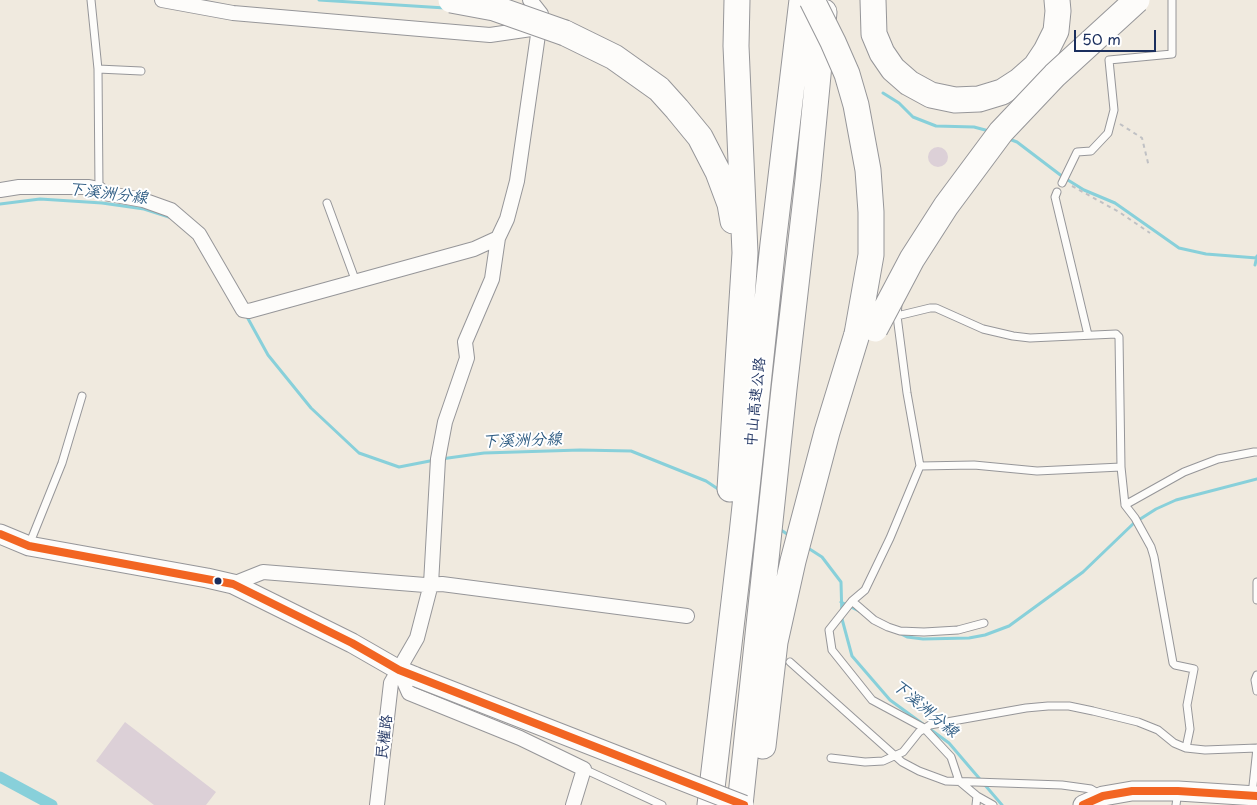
<!DOCTYPE html>
<html>
<head>
<meta charset="utf-8">
<style>
	body { margin:0 }
	#map { position:relative; width:1257px; height:805px; overflow:hidden; background:#f0eadf; font-family:"Playpen Sans",sans-serif }
	canvas { display:block }
	.scale { position:absolute; left:1074px; top:30px; width:82px; height:22px; box-sizing:border-box; border:2px solid #1b2f5e; border-top:0; padding-left:6px; font-size:15px; line-height:18px; white-space:nowrap; color:#1b2f5e; -webkit-text-stroke:4px #fff; paint-order:stroke }
</style>
</head>
<body>
<div id="map">
<canvas width="1257" height="805"></canvas>
<div class="scale">50 m</div>
</div>
<script>
const ctx = document.querySelector('canvas').getContext('2d');
ctx.lineJoin = 'round';
const poly = rows => new Path2D(rows.map(r => 'M' + r).join(''));
function strokePath(path, color, width, dash) { ctx.strokeStyle = color; ctx.lineWidth = width; ctx.lineCap = dash ? 'butt' : 'round'; ctx.setLineDash(dash || []); ctx.stroke(path); }
function fill(path, color) { ctx.fillStyle = color; ctx.fill(path, 'evenodd'); }
function write(font, color, halo, rows, align = 'center') {
  ctx.font = font + ' "Playpen Sans","LXGW WenKai TC",sans-serif'; ctx.lineWidth = 4; ctx.setLineDash([]); ctx.textBaseline = 'middle'; ctx.strokeStyle = halo; ctx.fillStyle = color; for (const [text, x, y, turn = 0] of rows) {
    ctx.save(); ctx.translate(x, y); ctx.rotate((+turn || 0) * Math.PI / 180); ctx.textAlign = isNaN(turn) ? turn : align; if (halo) ctx.strokeText(text, 0, 0); ctx.fillText(text, 0, 0); ctx.restore();
  }
}
strokePath(poly([
	[319,0,445,8],
	[883,93,899,103,913,117,936,126,974,127,989,131],
	[1009,139,1017,142,1063,177,1084,190,1115,203,1179,248,1206,254,1257,258],
	[0,204,40,199,102,203,144,209,172,218],
	[1255,265,1257,256],
	[246,315,268,355,311,408,359,453,399,467,435,460],
	[441,459,484,453,580,450,631,451,706,481,721,491],
	[778,528,790,536],
	[808,548,822,557,841,582,842,619,852,656,890,700,949,743,1002,805],
	[841,602,859,611],
	[899,633,907,637,923,639,969,638,985,635,1009,626,1083,572,1134,523,1156,509,1176,500,1257,479]
]), '#88d0da', 3);
strokePath(poly([
	[0,777,52,805]
]), '#88d0da', 11);
fill(poly([
	'928 157a10 10 0 1 1 20 0a10 10 0 1 1-20 0Z',
	[125,722,216,792,206,805,154,805,96,761]
]), '#dcd0d7');
const lane = poly([
	[91,0,98,69,99,189],
	[98,69,141,71],
	[1062,183,1077,152,1091,151,1108,133,1114,110,1109,60,1172,54,1172,0],
	[1057,192,1055,197,1088,335],
	[327,203,356,282],
	[898,304,897,316,907,393,920,466,890,538,865,590,852,601,874,620,888,627,900,631,924,632,958,630,984,623],
	[897,316,930,308,936,308,983,329,1013,336,1030,338,1116,334,1119,337,1121,467,1125,505,1135,518,1151,547,1154,557,1173,663,1175,665,1194,669,1187,705,1190,729,1186,748],
	[920,466,974,465,1037,471,1121,467],
	[1125,505,1184,472,1218,459,1254,452,1257,452],
	[29,545,62,463,82,396],
	[1257,582,1257,600],
	[852,601,829,630,832,650,872,700,924,728,951,757,959,781,977,796,976,805],
	[790,662,902,762,919,771,946,781,1062,785,1091,789,1101,795],
	[1257,675,1255,680,1257,691],
	[831,758,865,762,883,761,903,752,919,732,930,725,1026,708,1048,706,1069,706,1093,711,1138,722,1158,730,1174,743,1186,748,1205,750,1257,748],
	[584,769,662,805],
	[1252,795,1257,748],
	[977,796,993,805],
	[1176,805,1178,791]
]);
const street = poly([
	[162,0,233,13,490,35,538,28],
	[0,190,19,187,89,187,99,189,104,193,143,200,171,210,199,234,243,310,249,311,474,249,498,238],
	[233,584,263,572,425,585,442,584,687,616],
	[399,670,409,693,520,738,584,769,573,805],
	[377,805,391,683,417,638,431,584,438,459,445,422,467,358,465,342,492,279,498,238,507,219,517,181,541,14,530,0]
]);
const secondary = poly([
	[0,534,29,546,207,578,233,584,352,643,399,670,416,677],
	[1083,805,1103,796,1132,791,1178,791,1257,796]
]);
const highway = poly([
	[873,0,874,34,882,53,893,69,909,83,931,95,955,100,979,99,1002,92,1019,81,1036,66,1046,51,1056,31,1058,11,1057,0],
	[565,33,614,57,659,89,677,109,700,137,718,172,730,204,733,221],
	[730,489,745,253,736,46,737,0],
	[763,746,775,642,793,561,827,432,857,334],
	[710,805,742,534,773,244,802,0],
	[740,805,784,389,808,180,824,12]
]);
strokePath(lane, '#969699', 9);
strokePath(street, '#969699', 16);
strokePath(secondary, '#969699', 21);
strokePath(highway, '#969699', 27);
strokePath(poly([
	[1120,124,1142,138,1149,167],
	[1072,186,1119,212,1150,233]
]), '#c0c1c4', 2, [4, 4]);
strokePath(lane, '#fdfcfa', 7);
strokePath(street, '#fdfcfa', 14);
strokePath(secondary, '#fdfcfa', 19);
strokePath(highway, '#fdfcfa', 25);
const secondaryBridge = poly([
	[416,677,744,805]
]);
const highwayBridge = poly([
	[451,0,494,8,565,33],
	[812,0,833,42,847,74,856,105,868,170,871,212,871,255,857,334],
	[875,329,912,259,946,206,1001,132,1055,75,1137,0]
]);
strokePath(secondaryBridge, '#969699', 21, []);
strokePath(highwayBridge, '#969699', 27, []);
strokePath(secondaryBridge, '#fdfcfa', 19);
strokePath(highwayBridge, '#fdfcfa', 25);
strokePath(poly([
	[0,534,29,546,233,584,352,643,399,670,744,805],
	[1083,805,1103,796,1132,791,1178,791,1257,796]
]), '#f26522', 8);
for (const [x, y, r, color] of [
	[218,581,4.5,"#1b2f5e"]
]) { const dot = new Path2D(); dot.arc(x, y, r, 0, 2 * Math.PI); ctx.fillStyle = color; ctx.fill(dot); strokePath(dot, '#fff', 2); }
write('15px', '#1b2f5e', '#fff', [
	["中山高速公路",756,402,-84],
	["民權路",385,737,-83]
]);
write('italic 16px', '#2e5c83', '#fff', [
	["下溪洲分線",108,194,7],
	["下溪洲分線",522,441,-2],
	["下溪洲分線",925,709,40]
]);
</script>
</body>
</html>
